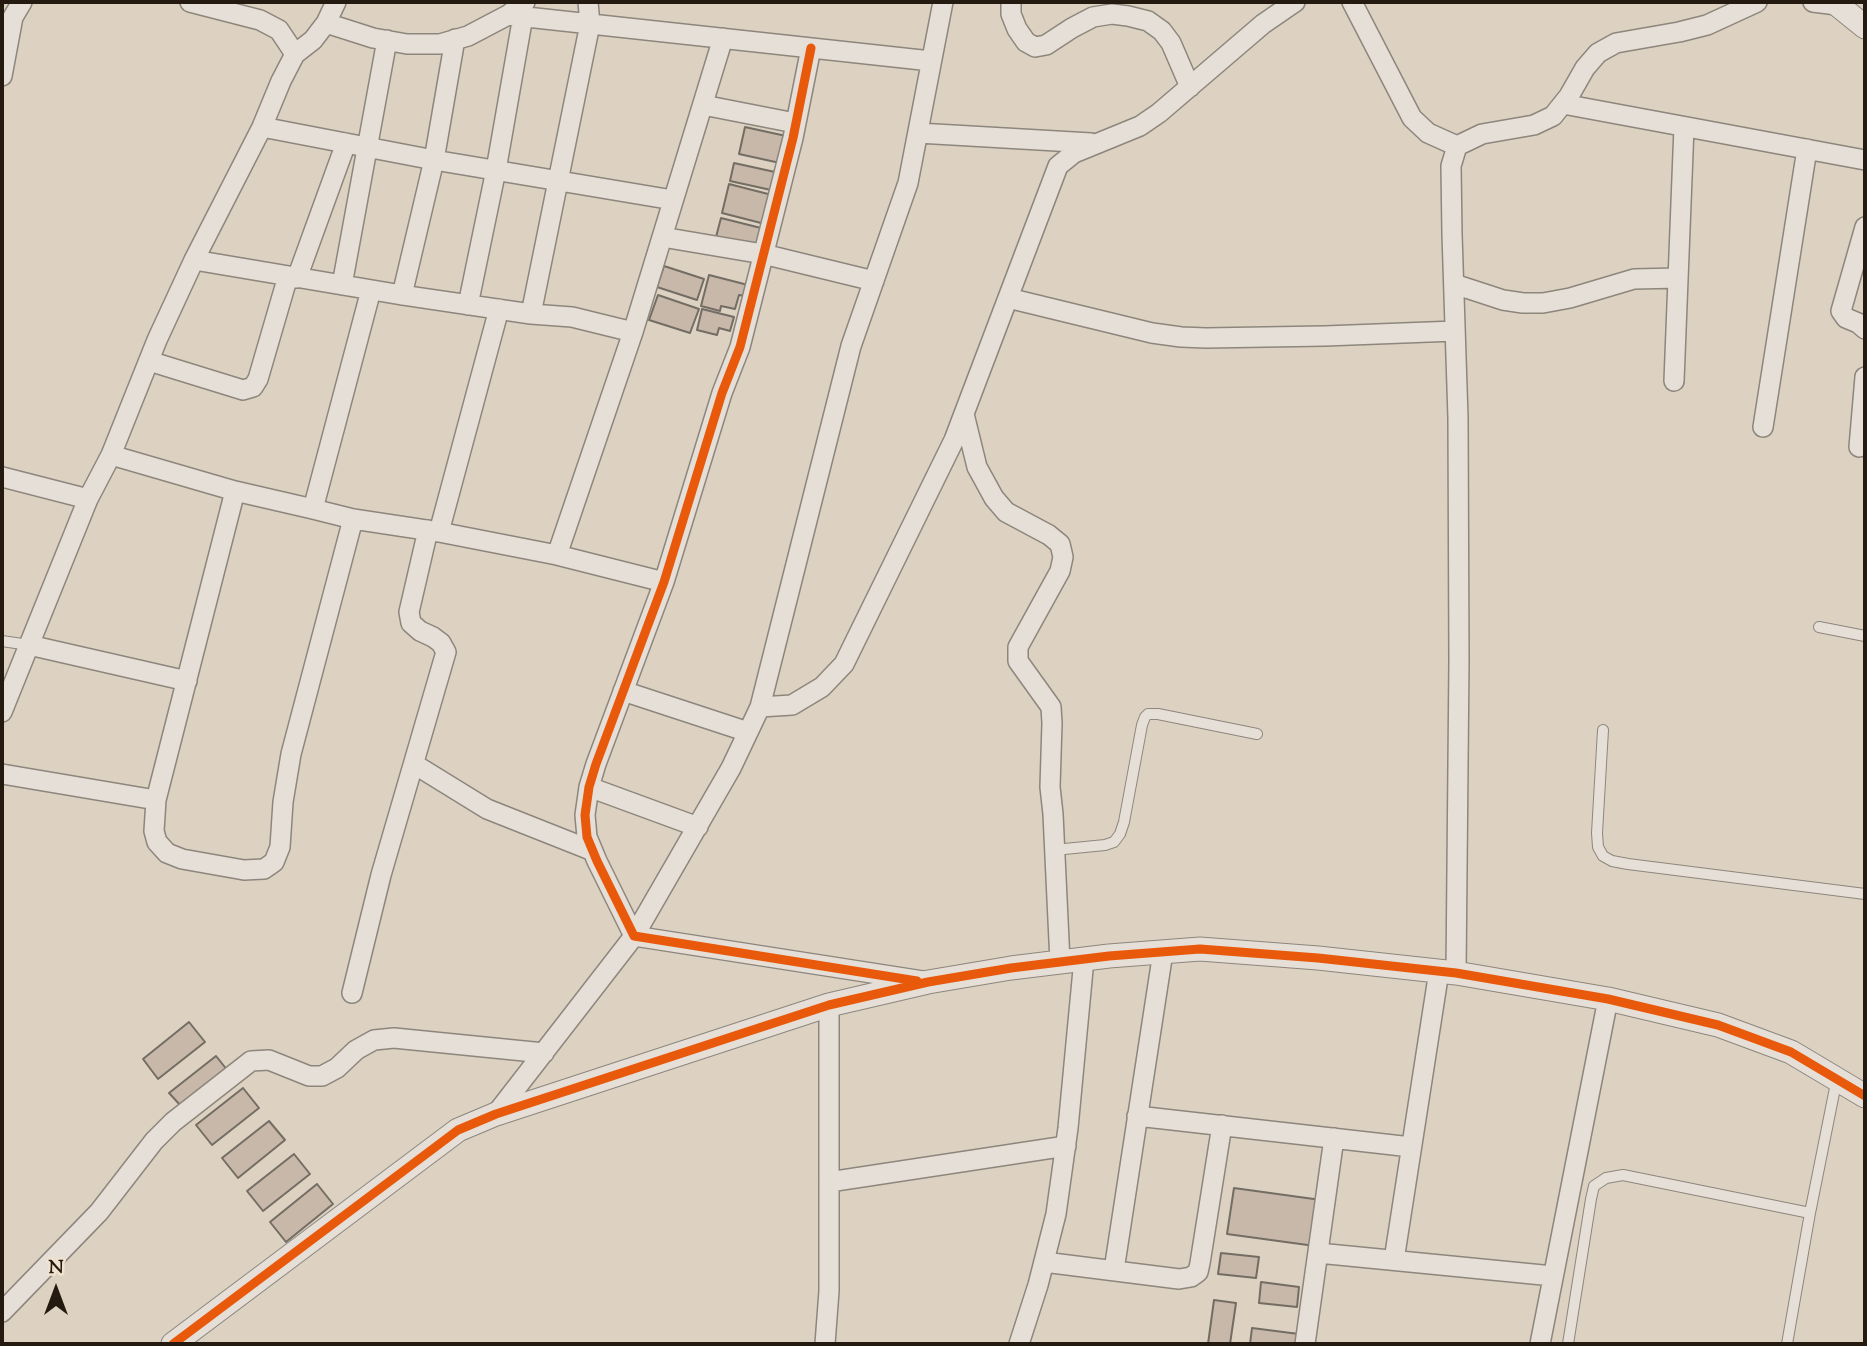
<!DOCTYPE html>
<html>
<head>
<meta charset="utf-8">
<style>
	body { margin:0 }
	#map { position:relative; width:1867px; height:1346px; overflow:hidden; background:#ddd2c2; font-family:"Sorts Mill Goudy",serif }
	canvas { display:block }
	.frame { position:absolute; inset:0; border:4px solid #241a0f; pointer-events:none }
	.north { position:absolute; left:21px; top:1255px; width:70px; height:70px; -webkit-text-stroke:5px #f1e2d0; paint-order:stroke; rotate:0deg; font-size:19px; font-weight:700; line-height:28px; text-align:center; color:#241a0f }
	.north::after { content:''; display:block; margin:auto; width:24px; height:32px; background:#241a0f; clip-path:polygon(50% 0,100% 100%,50% 72%,0 100%) }
</style>
</head>
<body>
<div id="map">
<canvas width="1867" height="1346"></canvas>
<div class="frame"></div>
<div class="north">N</div>
</div>
<script>
const ctx = document.querySelector('canvas').getContext('2d');
ctx.lineJoin = 'round';
function fill(path, color) { ctx.fillStyle = color; ctx.fill(path, 'evenodd'); }
const poly = rows => new Path2D(rows.map(r => 'M' + r).join(''));
function strokePath(path, color, width, dash) { ctx.strokeStyle = color; ctx.lineWidth = width; ctx.lineCap = dash ? 'butt' : 'round'; ctx.setLineDash(dash || []); ctx.stroke(path); }
const building = poly([
	[745,127,786,136,780,163,739,154,745,127],
	[734,163,775,172,771,190,730,181,734,163],
	[729,184,772,195,765,224,722,213,729,184],
	[721,218,761,228,756,247,716,237,721,218],
	[664,266,704,279,697,300,657,287,664,266],
	[709,275,748,285,745,296,739,295,735,309,721,306,720,311,701,306,709,275],
	[658,295,699,309,690,333,649,320,658,295],
	[702,309,734,317,730,331,719,328,717,335,697,330,702,309],
	[189,1022,205,1042,158,1079,143,1059,189,1022],
	[216,1056,228,1071,181,1106,169,1093,216,1056],
	[243,1088,259,1108,212,1145,196,1125,243,1088],
	[269,1121,285,1140,238,1178,222,1158,269,1121],
	[294,1154,310,1174,263,1211,247,1191,294,1154],
	[317,1184,333,1204,286,1242,270,1222,317,1184],
	[1234,1188,1321,1200,1315,1246,1227,1234,1234,1188],
	[1221,1253,1259,1257,1256,1278,1218,1274,1221,1253],
	[1261,1282,1299,1287,1297,1307,1259,1303,1261,1282],
	[1214,1300,1236,1303,1230,1344,1208,1344,1214,1300],
	[1252,1328,1299,1334,1297,1344,1250,1344,1252,1328]
]);
fill(building, '#c8b8aa');
strokePath(building, '#736d63', 2);
const service = poly([
	[1819,627,1865,636],
	[2,641,29,645],
	[1603,730,1597,833,1598,847,1603,856,1612,861,1628,864,1865,894],
	[1054,850,1105,845,1114,842,1120,834,1124,822,1142,725,1145,717,1148,714,1158,714,1257,734],
	[1568,1344,1591,1199,1594,1186,1606,1178,1623,1175,1810,1213],
	[1787,1344,1810,1213,1837,1078]
]);
const minor = poly([
	[190,2,260,20,279,30,295,54],
	[1011,2,1011,14,1017,29,1026,42,1035,47,1046,45,1072,28,1093,17,1112,14,1128,16,1148,21,1162,31,1171,43,1190,87],
	[1352,2,1412,118,1428,133,1457,146],
	[1813,2,1837,5],
	[508,15,931,61],
	[326,23,373,38,407,44,440,44,468,36,508,15,525,2],
	[811,48,793,138,740,347,722,393,664,582,596,764,589,787,585,815,587,837,597,861,634,936,923,981],
	[2,76,13,17,22,2],
	[1563,104,1865,160],
	[703,105,795,123],
	[262,127,434,160,673,200],
	[918,133,1091,143],
	[1865,227,1841,311,1846,318,1858,323,1865,329],
	[662,237,763,254,874,281],
	[194,260,402,295,531,314,572,317,633,332],
	[297,278,346,143],
	[1454,284,1503,300,1523,303,1543,303,1570,298,1634,279,1678,278],
	[342,285,387,40],
	[402,295,434,160,455,39],
	[1008,298,1152,333,1181,337,1206,338,1325,336,1455,331],
	[468,305,496,170,523,16],
	[531,314,590,24,588,2],
	[149,361,243,390,253,387,258,379,288,276],
	[1674,381,1684,127],
	[964,414,977,467,994,498,1006,512,1049,535,1060,544,1063,557,1060,571,1018,647,1018,661,1051,707,1052,723,1050,787,1053,814,1060,962],
	[1763,427,1807,149],
	[1859,447,1865,377],
	[111,455,235,491,313,509,353,519,439,532,557,555,664,582],
	[2,477,88,499],
	[235,491,156,800,154,831,157,842,167,853,182,859,244,870,264,869,274,862,280,847,283,802,291,754,353,519],
	[313,509,371,290],
	[439,532,499,309],
	[557,555,633,332,723,38],
	[29,645,187,681],
	[623,691,748,732],
	[760,707,792,705,822,687,844,664,954,440,1058,166,1074,153,1140,126,1159,113,1263,24,1295,2],
	[2,712,88,499,111,455,157,340,194,260,262,127,281,81,295,54,313,40,326,23,336,2],
	[414,764,487,809,593,851],
	[2,774,156,800],
	[589,787,698,827],
	[1456,973,1459,661,1458,418,1452,234,1451,166,1457,146,1482,134,1534,125,1553,116,1569,96,1585,68,1598,53,1616,43,1679,32,1707,25,1757,2],
	[352,993,381,875,446,652,441,643,433,637,420,631,411,623,409,612,428,530],
	[496,1114,634,936,731,768,760,707,851,346,908,183,943,2],
	[1137,1116,1411,1147],
	[829,1182,1066,1146],
	[1318,1253,1553,1276],
	[1394,1260,1439,971],
	[1044,1262,1179,1279,1191,1277,1198,1272,1200,1263,1222,1125],
	[1114,1270,1163,952],
	[2,1312,99,1212,154,1141,173,1122,251,1061,269,1060,309,1076,322,1076,337,1068,356,1050,374,1040,394,1038,544,1053],
	[825,1344,829,1291,829,1005],
	[1019,1344,1038,1285,1056,1214,1068,1128,1084,959],
	[1305,1344,1334,1138],
	[1540,1344,1608,999]
]);
const tertiary = poly([
	[1834,2,1865,27],
	[173,1344,458,1130,496,1114,829,1005,928,982,1011,968,1109,956,1200,949,1318,958,1456,973,1608,999,1718,1025,1791,1052,1865,1096]
]);
strokePath(service, '#8d867c', 12);
strokePath(minor, '#8d867c', 22);
strokePath(tertiary, '#8d867c', 25);
strokePath(service, '#e5dfd7', 10);
strokePath(minor, '#e5dfd7', 19);
strokePath(tertiary, '#e5dfd7', 23);
strokePath(poly([
	[811,48,793,138,740,347,722,393,664,582,596,764,589,787,585,815,587,837,597,861,634,936,917,981],
	[173,1344,458,1130,496,1114,829,1005,928,982,1011,968,1109,956,1200,949,1318,958,1456,973,1608,999,1718,1025,1791,1052,1865,1096]
]), '#e8590c', 9);
</script>
</body>
</html>
